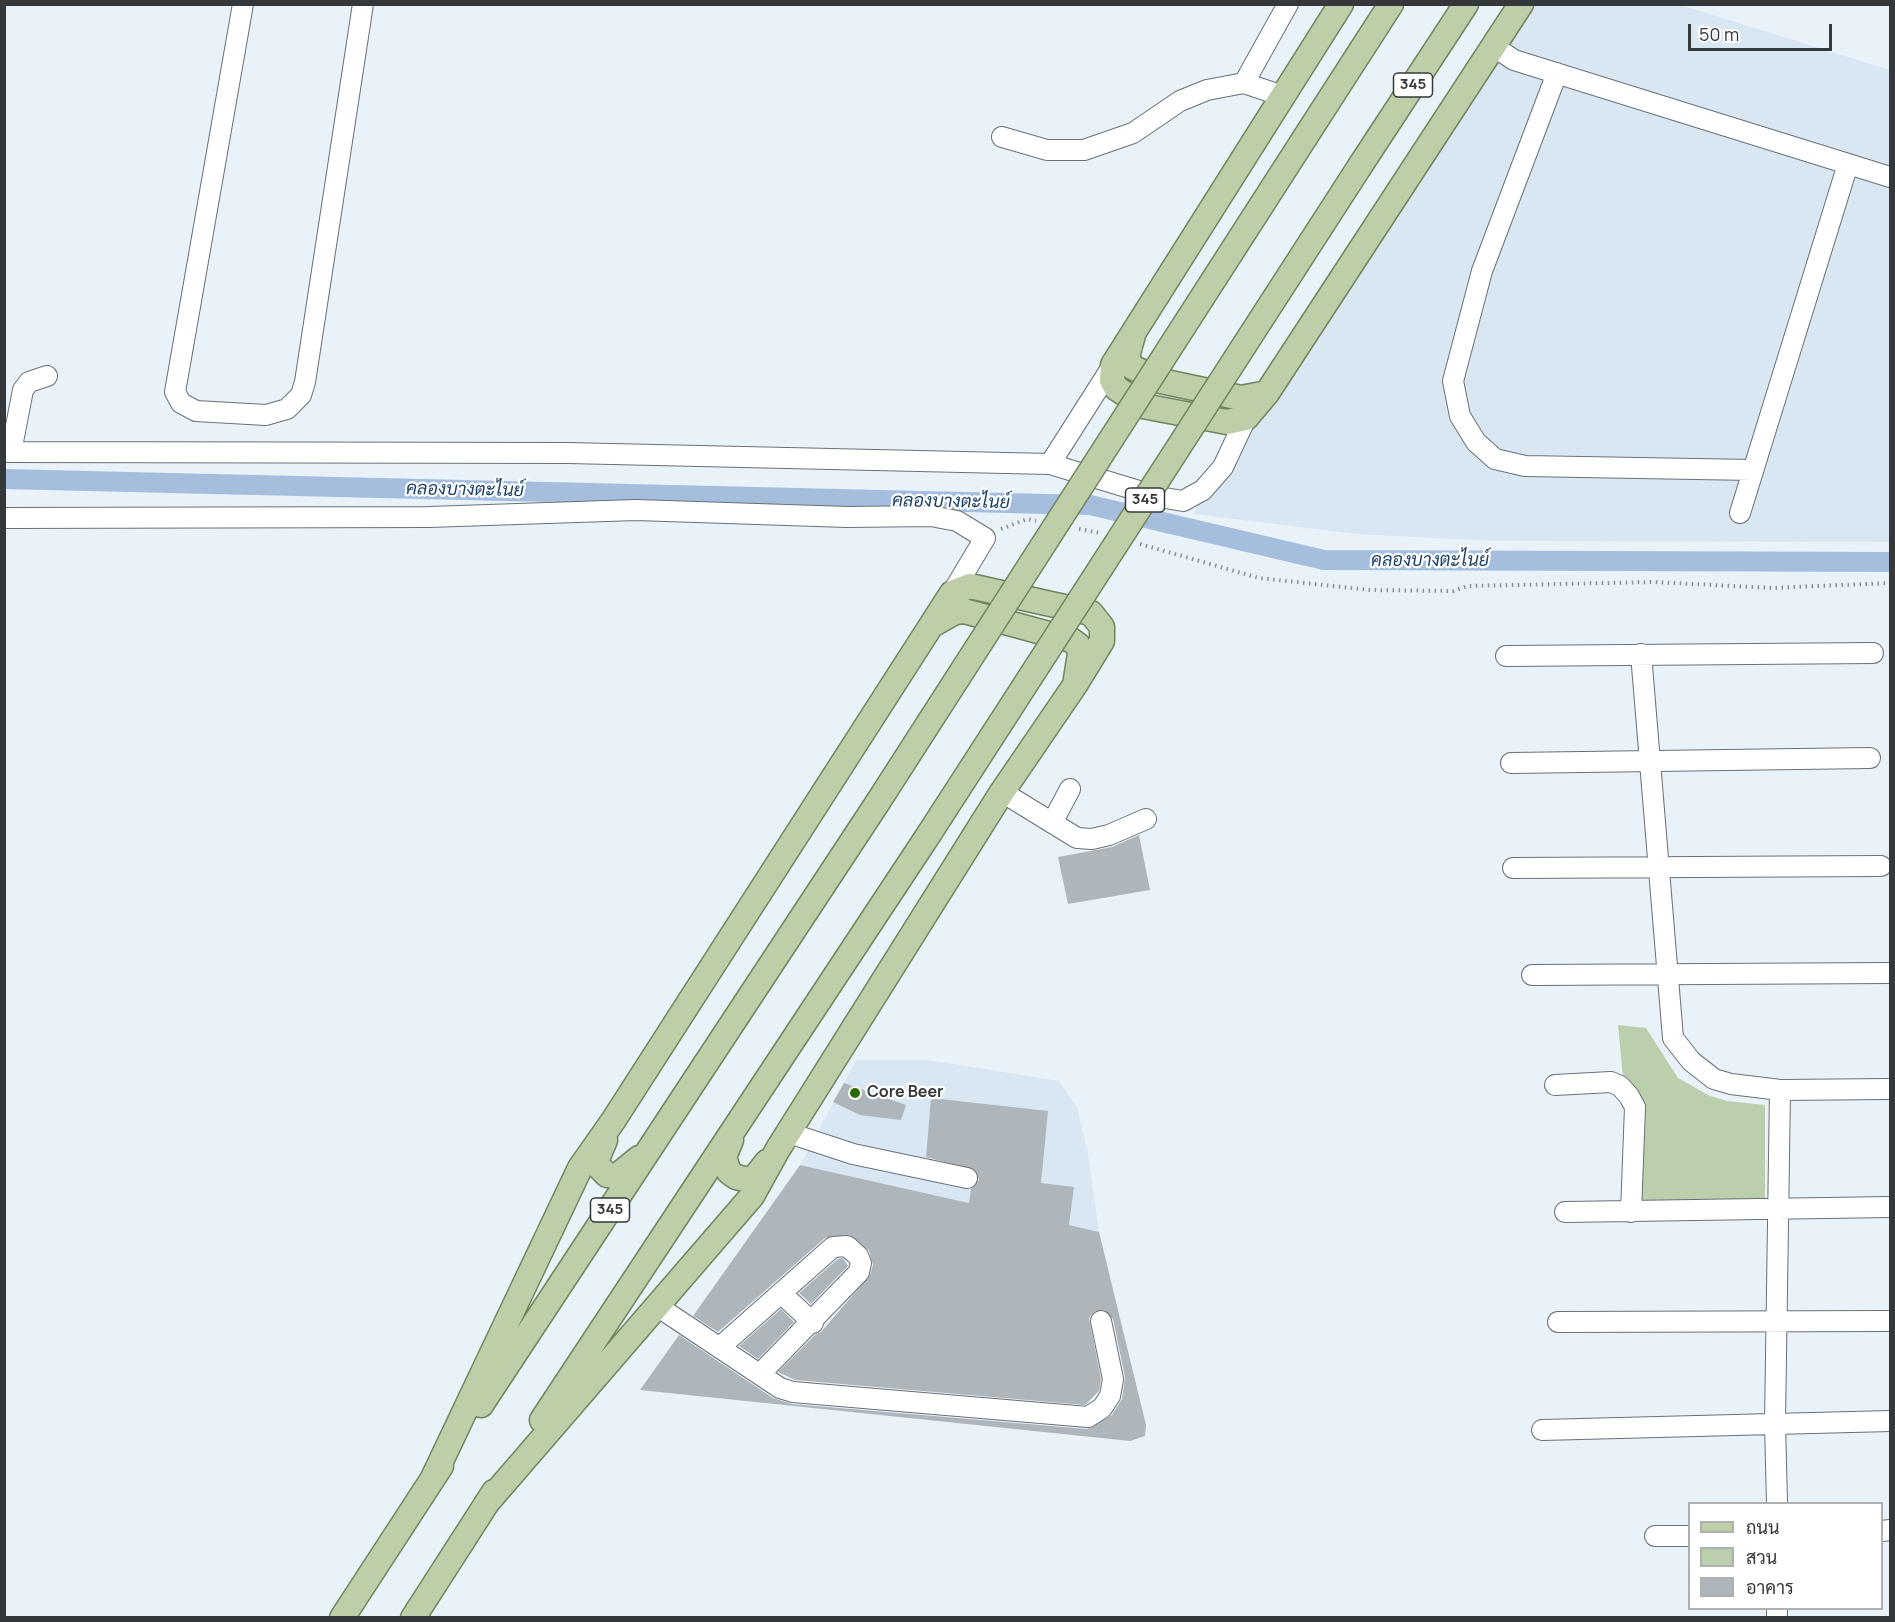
<!DOCTYPE html>
<html>
<head>
<meta charset="utf-8">
<style>
	body { margin:0 }
	#map { position:relative; width:1895px; height:1622px; overflow:hidden; background:#eaf2f9; font-family:Manrope,Sarabun,sans-serif }
	canvas { display:block }
	.frame { position:absolute; inset:0; border:6px solid #35383b; pointer-events:none }
	.legend { position:absolute; left:1688px; top:1502px; width:195px; height:108px; box-sizing:border-box; background:#fff; border:2px solid #aeafb1; margin:0; padding:8px 10px; list-style:none; font-size:18px; color:#35383b }
	.legend li { display:flex; align-items:center; gap:12px; height:30px }
	.legend b { width:30px; border:2px solid #aeafb1 }
	.scale { position:absolute; left:1688px; top:24px; width:144px; height:27px; box-sizing:border-box; border:3px solid #35383b; border-top:0; padding-left:8px; font-size:18px; line-height:21px; white-space:nowrap; color:#35383b; -webkit-text-stroke:4px #fff; paint-order:stroke }
</style>
</head>
<body>
<div id="map">
<canvas width="1895" height="1622"></canvas>
<div class="frame"></div>
<ul class="legend">
<li><b style="height:8px;background:#bdcea8"></b>ถนน</li>
<li><b style="height:16px;background:#bbcfad"></b>สวน</li>
<li><b style="height:16px;background:#aeb6bc"></b>อาคาร</li>
</ul>
<div class="scale">50 m</div>
</div>
<script>
const ctx = document.querySelector('canvas').getContext('2d');
ctx.lineJoin = 'round';
function fill(path, color) { ctx.fillStyle = color; ctx.fill(path, 'evenodd'); }
const poly = rows => new Path2D(rows.map(r => 'M' + r).join(''));
function strokePath(path, color, width, dash) { ctx.strokeStyle = color; ctx.lineWidth = width; ctx.lineCap = dash ? 'butt' : 'round'; ctx.setLineDash(dash || []); ctx.stroke(path); }
function write(font, color, halo, rows, align = 'center') {
  ctx.font = font + ' Manrope,Sarabun,sans-serif'; ctx.lineWidth = 4.5; ctx.setLineDash([]); ctx.textBaseline = 'middle'; ctx.strokeStyle = halo; ctx.fillStyle = color; for (const [text, x, y, turn = 0] of rows) {
    ctx.save(); ctx.translate(x, y); ctx.rotate((+turn || 0) * Math.PI / 180); ctx.textAlign = isNaN(turn) ? turn : align; if (halo) ctx.strokeText(text, 0, 0); ctx.fillText(text, 0, 0); ctx.restore();
  }
}
fill(poly([
	[1520,5,1681,5,1890,70,1890,542,1492,541,1356,534,1193,514,1246,418],
	[856,1060,929,1060,1059,1081,1077,1107,1088,1154,1099,1232,800,1165]
]), '#d9e7f3');
fill(poly([
	[1618,1025,1646,1028,1678,1078,1710,1096,1727,1101,1765,1105,1765,1205,1635,1204]
]), '#bbcfad');
strokePath(poly([
	[4,479,1090,505,1324,560,1890,562]
]), '#a5bedd', 20);
fill(poly([
	[1139,835,1150,890,1068,904,1058,857,1112,847],
	[844,1083,906,1105,901,1120,860,1115,833,1102],
	[931,1098,1048,1111,1041,1183,1074,1187,1069,1225,1099,1232,1146,1425,1145,1436,1130,1441,640,1390,679,1335,773,1398,792,1404,1087,1429,1112,1415,1122,1399,1125,1377,1113,1319,1104,1310,1094,1312,1089,1318,1101,1379,1099,1391,1085,1405,795,1380,778,1372,815,1335,821,1332,870,1275,873,1265,869,1251,850,1235,825,1238,718,1332,693,1316,800,1165,969,1203,971,1189,979,1180,975,1170,926,1157],
	[843,1258,848,1266,811,1304,799,1293,838,1259],
	[781,1309,794,1322,758,1359,739,1346]
]), '#aeb6bc');
const minor = poly([
	[243,4,175,392,181,403,196,411,266,415,287,409,301,395,305,382,363,4],
	[1493,46,1514,60,1890,177],
	[1557,73,1482,271,1453,381,1460,416,1476,442,1495,459,1525,466,1753,470],
	[1244,83,1288,4],
	[1002,137,1047,150,1084,150,1133,133,1180,101,1207,90,1244,83,1283,96],
	[4,452,568,453,1050,464,1159,497,1183,501,1203,490,1223,467,1246,418],
	[11,452,23,390,29,382,47,376],
	[1050,464,1113,365],
	[1740,513,1848,164],
	[4,518,429,517,636,510,847,517,931,516,957,521,985,538,952,593],
	[1641,654,1673,1038,1691,1061,1714,1079,1731,1084,1780,1090,1890,1089],
	[1506,656,1873,653],
	[1511,763,1870,758],
	[1002,792,1077,838,1092,839,1109,835,1146,819],
	[1052,823,1070,789],
	[1513,868,1881,866],
	[1532,975,1890,973],
	[1555,1085,1611,1082,1620,1086,1629,1096,1635,1107,1631,1212],
	[789,1133,853,1154,967,1178],
	[1565,1212,1890,1207],
	[781,1293,813,1323],
	[657,1306,780,1388,793,1392,1088,1417,1102,1408,1110,1396,1113,1379,1101,1321],
	[1558,1322,1890,1321],
	[720,1347,833,1247,847,1246,858,1256,861,1263,859,1272,760,1374],
	[1542,1430,1890,1421],
	[1777,1504,1775,1423,1780,1090],
	[1882,1531,1890,1530],
	[1655,1536,1690,1536],
	[1777,1618,1777,1608]
]);
const major = poly([
	[1341,4,1113,365,1112,380,1116,388,1143,406,1227,422,1246,418,1267,393,1521,4],
	[1306,136,1391,4],
	[1360,166,1466,4],
	[1133,335,1127,357,1132,367,1161,381,1241,398,1267,393],
	[932,625,955,612,964,611,1071,640,1078,645,1080,654,1076,679],
	[605,1140,597,1159,597,1165,607,1175,617,1176,639,1158],
	[731,1140,724,1157,729,1172,736,1177,749,1180,755,1177,767,1162],
	[481,1405,878,802],
	[542,1420,929,834],
	[433,1478,580,1168,613,1121,952,593,970,586,1091,613,1102,627,1102,641,1075,685,1002,792,778,1149,752,1196,486,1504],
	[342,1618,441,1466],
	[413,1618,494,1492]
]);
strokePath(minor, '#697176', 22);
strokePath(major, '#71855c', 27);
strokePath(poly([
	[1001,529,1027,519,1036,521],
	[1079,529,1101,533],
	[1140,544,1259,578,1370,590,1453,591,1468,586,1653,582,1773,588,1890,583]
]), '#8a8f94', 4, [1.5, 4.5]);
strokePath(minor, '#fff', 20);
strokePath(major, '#bdcea8', 24);
const majorBridge = poly([
	[878,802,1306,136],
	[929,834,1360,166]
]);
strokePath(majorBridge, '#71855c', 27, []);
strokePath(majorBridge, '#bdcea8', 24);
for (const [x, y, r, color] of [
	[855,1093,6,"#2c6b00"]
]) { const dot = new Path2D(); dot.arc(x, y, r, 0, 2 * Math.PI); ctx.fillStyle = color; ctx.fill(dot); strokePath(dot, '#fff', 2); }
for (const [x, y, w] of [
	[1413,85,39],
	[1145,500,39],
	[610,1210,39]
]) { const box = new Path2D(); box.roundRect(x - w / 2, y - 12, w, 24, 4.5); ctx.fillStyle = '#fff'; ctx.fill(box); strokePath(box, '#35383b', 1.5); }
write('bold 15px', '#35383b', null, [
	["345",1413,85],
	["345",1145,500],
	["345",610,1210]
]);
write('bold 16px', '#35383b', '#fff', [
	["Core Beer",867,1093]
], 'left');
write('italic 18px', '#1c4169', '#fff', [
	["คลองบางตะไนย์",465,490,1],
	["คลองบางตะไนย์",951,502,1],
	["คลองบางตะไนย์",1430,561]
]);
</script>
</body>
</html>
